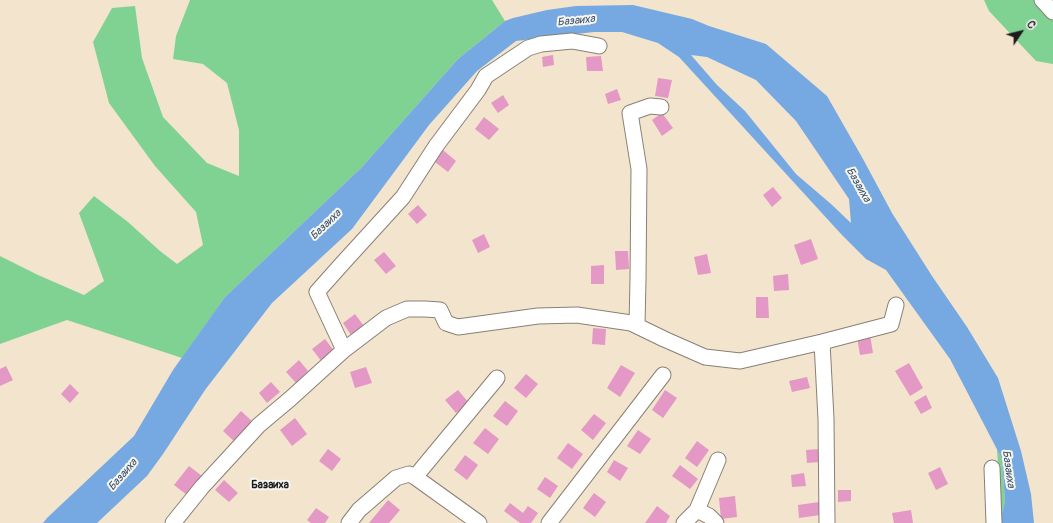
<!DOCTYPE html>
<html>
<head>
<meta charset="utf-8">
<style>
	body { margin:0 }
	#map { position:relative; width:1053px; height:523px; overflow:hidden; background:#f3e4ce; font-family:Pangolin,sans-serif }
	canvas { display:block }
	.north { position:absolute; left:1001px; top:12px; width:40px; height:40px; -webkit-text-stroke:3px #f6f6f2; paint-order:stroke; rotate:55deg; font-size:11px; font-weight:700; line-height:16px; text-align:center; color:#1c1c1c }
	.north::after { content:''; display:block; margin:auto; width:14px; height:18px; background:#1c1c1c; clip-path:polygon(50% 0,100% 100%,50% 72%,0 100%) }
</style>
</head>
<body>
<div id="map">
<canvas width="1053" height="523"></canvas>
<div class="north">С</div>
</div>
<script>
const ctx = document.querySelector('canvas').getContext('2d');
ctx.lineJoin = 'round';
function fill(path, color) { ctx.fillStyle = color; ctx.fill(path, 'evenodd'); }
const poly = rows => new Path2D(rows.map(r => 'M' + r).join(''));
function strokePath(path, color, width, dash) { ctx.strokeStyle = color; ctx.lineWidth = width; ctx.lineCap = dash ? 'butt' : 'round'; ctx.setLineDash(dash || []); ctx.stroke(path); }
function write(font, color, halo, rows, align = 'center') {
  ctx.font = font + ' Pangolin,sans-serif'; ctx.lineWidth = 4; ctx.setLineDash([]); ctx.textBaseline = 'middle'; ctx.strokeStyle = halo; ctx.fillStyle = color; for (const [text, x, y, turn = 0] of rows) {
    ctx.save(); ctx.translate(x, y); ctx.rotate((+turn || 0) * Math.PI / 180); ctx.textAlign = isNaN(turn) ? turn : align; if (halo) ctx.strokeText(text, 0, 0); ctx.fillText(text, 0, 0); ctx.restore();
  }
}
fill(poly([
	[190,0,492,0,505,21,458,59,362,167,225,297,182,358,67,320,0,344,0,256,38,275,84,295,104,281,79,213,94,196,128,222,160,251,177,264,203,245,196,212,155,166,109,103,93,42,112,8,135,6,142,58,163,117,207,163,239,176,239,130,227,83,203,64,173,59,176,36],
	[984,0,1053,0,1053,64,1036,61,989,11],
	[997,449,1002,459,1005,502,1001,516]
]), '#80d293');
fill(poly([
	[633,5,692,19,709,26,766,44,827,96,863,159,892,213,932,276,967,327,998,378,1021,451,1031,494,1034,523,1001,523,1001,516,1005,502,1002,459,950,359,886,270,866,259,842,235,679,57,658,43,622,32,594,32,549,37,516,41,477,71,429,125,352,229,272,303,205,390,163,454,147,476,97,523,43,523,47,518,134,436,173,370,225,297,362,167,458,59,505,21,513,18,547,10,576,6],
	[691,55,707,57,756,80,796,121,849,199,851,223,831,204,796,174,745,111,717,85]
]), '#76a8e2');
fill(poly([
	[553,55,554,65,543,67,542,57],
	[601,56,603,71,587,71,586,57],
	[658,78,672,80,668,98,655,96],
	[617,89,621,100,608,104,605,94],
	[503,95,509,105,498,113,491,103],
	[662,113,673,128,662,136,652,120],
	[484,117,499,129,489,140,475,129],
	[443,150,456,161,448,172,435,162],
	[773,187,782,198,772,207,763,195],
	[418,205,427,215,417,224,408,214],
	[484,234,490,247,478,253,472,240],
	[811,239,818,259,801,265,794,245],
	[615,251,628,251,629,269,616,270],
	[384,252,396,266,386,274,374,260],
	[707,254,711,273,698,275,694,257],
	[604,265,604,284,591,284,591,266],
	[788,274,789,290,774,291,773,276],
	[756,297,768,297,769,318,756,318],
	[355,314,364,326,351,335,343,323],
	[593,328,606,329,605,345,592,344],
	[870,335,873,353,860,355,857,337],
	[325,339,335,352,322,362,312,349],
	[299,360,308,371,296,383,286,372],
	[909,363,923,388,910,396,895,371],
	[621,365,635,373,620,397,607,388],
	[6,366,13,380,0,386,0,369],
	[366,367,372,383,355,388,350,372],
	[526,374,538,384,526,398,514,388],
	[807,377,810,388,792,392,789,381],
	[271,382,280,392,267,403,259,393],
	[70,384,79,393,70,403,61,394],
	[458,390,469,403,456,413,445,400],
	[665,390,677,398,663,418,652,410],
	[926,395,932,408,921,414,914,402],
	[505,401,518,411,507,426,493,416],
	[241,411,254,423,236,443,223,431],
	[594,414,606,423,593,440,581,430],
	[295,418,307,434,292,446,280,430],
	[485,428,499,439,488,454,473,443],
	[638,430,651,439,640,454,627,446],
	[697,441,709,450,697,467,685,458],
	[568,443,583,454,572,469,557,458],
	[328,449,341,459,332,471,319,461],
	[819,449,820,462,807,463,806,450],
	[465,455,478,465,467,480,454,470],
	[614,460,628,468,620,481,607,472],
	[680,465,698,479,690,489,672,476],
	[189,466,202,476,187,495,174,485],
	[940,467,948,484,936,490,928,473],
	[804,473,806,486,792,487,791,475],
	[545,477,558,486,550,498,537,489],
	[224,480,238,493,229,502,215,490],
	[838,490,851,490,851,501,838,502],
	[594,493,606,502,595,517,583,508],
	[735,496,737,517,721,519,719,498],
	[388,500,400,510,389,523,369,523],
	[819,502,820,515,799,518,798,505],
	[510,503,523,513,528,506,538,513,531,523,520,523,504,511],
	[657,506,670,516,666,523,645,523],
	[316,508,329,517,325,523,311,523,307,520],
	[911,510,913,523,894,523,892,513]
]), '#e398c5');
const minor = poly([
	[1042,0,1053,12],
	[637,325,638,279,639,169,630,113,650,106,661,107],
	[822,342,891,324,896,305],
	[344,350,317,292,341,265,403,197,436,146,478,90,486,76,528,48,541,44,572,41,599,46],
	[992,468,994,523],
	[415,477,497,378],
	[697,510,709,516,716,523],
	[173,523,202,487,259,425,290,399,344,350,386,318,407,309,425,309,440,310,446,323,458,327,538,316,577,315,631,323,664,339,705,357,740,361,822,342,826,419,827,523],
	[349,523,359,510,396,478,409,474,415,477,479,523],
	[549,523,663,375],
	[684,523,697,510,718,460]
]);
strokePath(minor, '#888075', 17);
strokePath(minor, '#fff', 15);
write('italic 11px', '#40546b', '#f6f6f2', [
	["Базаиха",576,21,-6],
	["Базаиха",858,185,60],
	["Базаиха",326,225,-44],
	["Базаиха",1008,469,82],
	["Базаиха",123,475,-49]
]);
write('bold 11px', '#1c1c1c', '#f6f6f2', [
	["Базаиха",270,485]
]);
</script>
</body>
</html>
